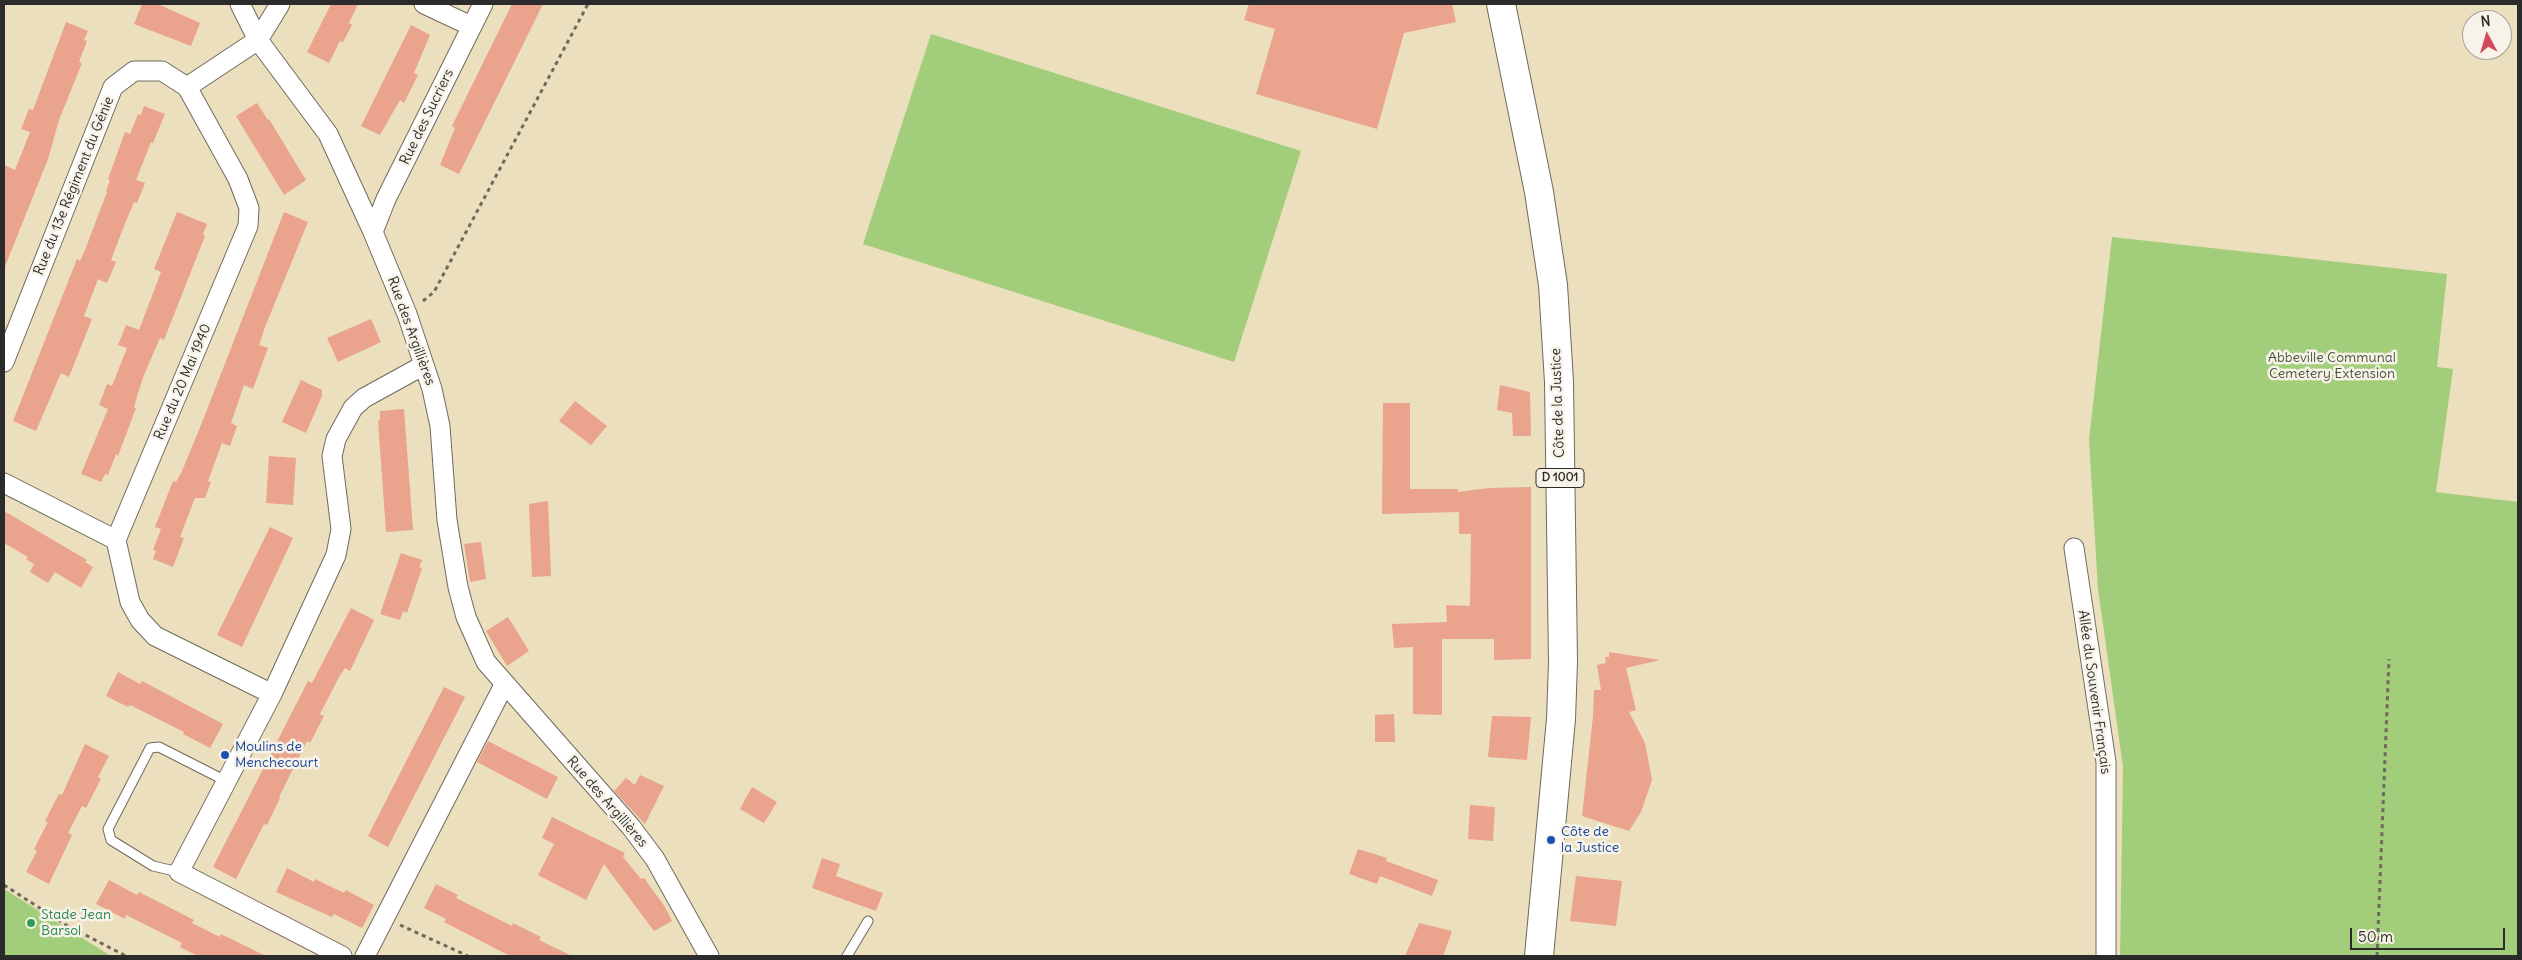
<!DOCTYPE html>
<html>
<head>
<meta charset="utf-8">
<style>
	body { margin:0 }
	#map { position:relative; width:2522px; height:960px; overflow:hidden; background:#ecdfbd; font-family:Delius,sans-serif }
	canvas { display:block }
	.frame { position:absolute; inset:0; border:5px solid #2b2b2b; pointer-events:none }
	.north { position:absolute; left:2462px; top:10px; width:50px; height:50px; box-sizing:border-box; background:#f7f3e8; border:1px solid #a5a39c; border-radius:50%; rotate:354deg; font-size:14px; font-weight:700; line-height:20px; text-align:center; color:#2b2b2b }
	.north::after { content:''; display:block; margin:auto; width:18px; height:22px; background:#d1495b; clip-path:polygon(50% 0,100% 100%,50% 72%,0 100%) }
	.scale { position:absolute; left:2350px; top:928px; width:155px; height:22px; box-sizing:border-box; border:2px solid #2b2b2b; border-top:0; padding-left:6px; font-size:15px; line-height:18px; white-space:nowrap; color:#2b2b2b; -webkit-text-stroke:4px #f7f3e8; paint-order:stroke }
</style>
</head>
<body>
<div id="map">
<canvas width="2522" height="960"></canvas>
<div class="frame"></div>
<div class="north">N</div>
<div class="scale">50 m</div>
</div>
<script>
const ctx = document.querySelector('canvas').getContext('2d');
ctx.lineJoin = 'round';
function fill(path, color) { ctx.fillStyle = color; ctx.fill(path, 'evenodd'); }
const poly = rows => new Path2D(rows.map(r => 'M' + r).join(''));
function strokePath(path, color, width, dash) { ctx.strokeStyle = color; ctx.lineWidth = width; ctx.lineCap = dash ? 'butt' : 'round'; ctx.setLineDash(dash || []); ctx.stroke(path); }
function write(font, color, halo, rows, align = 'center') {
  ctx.font = font + ' Delius,sans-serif'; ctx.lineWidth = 5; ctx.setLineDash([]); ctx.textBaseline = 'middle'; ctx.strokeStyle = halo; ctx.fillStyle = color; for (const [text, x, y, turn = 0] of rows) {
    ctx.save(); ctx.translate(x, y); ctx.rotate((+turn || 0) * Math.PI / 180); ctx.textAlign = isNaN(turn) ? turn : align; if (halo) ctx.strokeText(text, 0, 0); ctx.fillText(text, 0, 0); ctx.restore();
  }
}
fill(poly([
	[931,34,1301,151,1234,362,863,244],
	[2112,237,2447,274,2437,367,2453,369,2436,492,2518,502,2518,956,2120,956,2123,767,2098,589,2089,440],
	[4,889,111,956,4,956]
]), '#a2cd7a');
fill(poly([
	[142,4,158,4,200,23,191,46,134,24],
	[331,4,358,4,349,23,352,25,343,42,340,41,329,63,307,52],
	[512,4,543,4,459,174,440,165,455,128,452,126],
	[1249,4,1452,4,1456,22,1404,33,1377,129,1256,94,1275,29,1244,20],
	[66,22,88,31,84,40,87,41,79,62,82,63,59,120,48,159,4,269,4,165,15,170,30,132,21,129,29,109,33,110],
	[411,25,430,35,414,73,418,75,404,103,400,100,380,135,361,126],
	[257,103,268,120,269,119,306,180,284,195,236,116],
	[144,106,165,114,153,143,151,142,136,180,145,183,137,203,134,202,122,231,111,260,116,262,107,283,98,279,84,316,92,319,69,377,61,373,36,431,13,421,77,259,80,261,85,250,107,192,106,191,110,180,108,179,125,132,130,134,138,114,141,115],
	[177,212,207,224,203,234,205,236,164,340,160,338,144,375,137,396,134,408,136,408,118,456,116,454,108,475,105,474,101,482,81,474,108,409,99,405,107,384,112,386,127,348,118,345,126,325,139,330,161,272,154,269],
	[284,212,308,222,265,327,259,345,268,348,253,389,244,385,231,423,237,426,230,446,222,443,208,481,211,482,205,498,195,498,180,537,184,538,173,567,153,559,156,551,153,550,161,529,155,527,173,481,176,482,182,471,201,425],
	[371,319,381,342,338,362,327,338],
	[301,380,322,390,322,396,306,433,282,422],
	[1500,385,1530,392,1531,436,1513,436,1512,413,1497,410],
	[575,401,607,426,591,445,559,421],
	[1383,403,1410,403,1410,489,1458,489,1458,492,1489,488,1531,487,1531,659,1494,660,1494,639,1442,639,1442,715,1413,714,1413,647,1394,648,1392,624,1447,622,1446,605,1470,606,1471,534,1459,534,1459,512,1382,514],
	[404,409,413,530,386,532,378,421,380,420,380,411],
	[269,456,296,458,293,505,266,503],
	[548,501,551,576,532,577,529,504],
	[4,511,87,560,85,562,93,567,81,588,55,572,48,583,30,572,34,564,26,559,28,557,4,543],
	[270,527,293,538,242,647,217,635],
	[481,542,486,579,470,582,464,544],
	[401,553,422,560,419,567,422,568,407,613,403,611,400,620,380,614],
	[351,608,374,620,350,671,345,668,339,677,320,714,324,716,310,743,307,741,279,797,280,798,267,825,264,824,236,879,213,867,308,681,312,683],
	[508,617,529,651,507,666,486,631],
	[1609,652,1660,660,1626,668,1636,710,1629,712,1645,743,1652,780,1641,812,1629,831,1582,816,1593,716,1594,690,1601,690,1597,665,1606,663,1605,657,1609,657],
	[118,672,140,684,142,681,223,724,210,748,183,734,184,732,130,705,128,707,106,696],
	[444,687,465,697,388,847,368,836],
	[1394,714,1395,742,1375,742,1375,715],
	[1492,716,1531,717,1527,760,1488,757],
	[488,741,558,777,547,799,477,762],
	[85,744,109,756,98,777,101,779,86,808,82,806,68,833,72,835,49,884,26,872,37,851,34,849,48,822,45,821,59,794,62,795],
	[640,775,664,786,645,824,614,791,626,778,635,785],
	[752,787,777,802,764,823,740,809],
	[1470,805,1495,807,1493,841,1468,839],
	[552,817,625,853,623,857,641,879,644,878,665,907,672,921,654,931,604,864,586,900,538,875,554,844,542,838],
	[1358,849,1387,858,1386,861,1438,880,1432,896,1380,876,1377,884,1349,874],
	[822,858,840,864,836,876,883,893,876,911,812,888],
	[287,868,314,882,315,879,344,893,346,890,374,905,362,928,334,914,332,917,276,892],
	[1576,876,1622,881,1616,926,1570,921],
	[109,880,137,895,139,892,194,920,192,923,220,937,221,934,266,956,198,956,180,947,182,943,126,915,125,919,96,904],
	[436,884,458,895,456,898,512,926,513,923,541,937,539,940,572,956,510,956,444,922,446,919,424,908],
	[1419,923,1452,931,1443,956,1405,956]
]), '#eaa38c');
const lane = poly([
	[179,872,153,866,111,840,108,829,150,748,159,747,226,781],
	[847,956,868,921]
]);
const street = poly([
	[240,4,258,40,328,134,373,232,407,314,432,389,440,426,447,520,458,587,466,617,486,662,631,827,655,859,709,956],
	[424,4,471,26],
	[187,87,258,40,280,4],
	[373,232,386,199,483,4],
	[4,362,113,87,134,71,162,71,187,87,238,179,249,208,248,226,116,540,130,602,140,620,155,636,272,694],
	[4,483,116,540],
	[2074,548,2106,762,2106,956],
	[342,956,179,872,272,694,336,555,341,529,332,456,336,439,353,408,364,398,424,365],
	[365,956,504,685]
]);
const primary = poly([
	[1501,4,1539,192,1553,285,1559,382,1563,662,1561,719,1539,956]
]);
strokePath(lane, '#6f6a5e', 11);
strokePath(street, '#6f6a5e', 21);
strokePath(primary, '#6f6a5e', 30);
strokePath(poly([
	[423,301,434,292,588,4],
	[4,885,66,925,126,956],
	[400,925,468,956],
	[2377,956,2389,659]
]), '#6f6a5e', 3, [4, 4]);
strokePath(lane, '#fff', 9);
strokePath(street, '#fff', 19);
strokePath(primary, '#fff', 28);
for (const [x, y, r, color] of [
	[225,755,5,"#1a4fb4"],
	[1551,840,5,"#1a4fb4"],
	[31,923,5,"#2e9e5b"]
]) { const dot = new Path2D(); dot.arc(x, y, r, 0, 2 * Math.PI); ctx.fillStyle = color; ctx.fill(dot); strokePath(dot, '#f7f3e8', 2); }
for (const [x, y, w] of [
	[1560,478,48]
]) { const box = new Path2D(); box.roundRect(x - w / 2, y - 9.5, w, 19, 4); ctx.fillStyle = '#f7f3e8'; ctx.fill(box); strokePath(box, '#2b2b2b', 1); }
write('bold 12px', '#2b2b2b', null, [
	["D 1001",1560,478]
]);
write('14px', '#2b2b2b', '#f7f3e8', [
	["Rue des Sucriers",427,117,-64],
	["Rue du 13e Régiment du Génie",74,186,-68],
	["Rue des Argillières",411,331,70],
	["Rue du 20 Mai 1940",183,382,-67],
	["Côte de la Justice",1558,403,-92],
	["Allée du Souvenir Français",2094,692,82],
	["Rue des Argillières",607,802,49]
]);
write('14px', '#49543f', '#f7f3e8', [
	["Abbeville Communal",2332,358],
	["Cemetery Extension",2332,374]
]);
write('14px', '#164399', '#f7f3e8', [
	["Moulins de",235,747],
	["Menchecourt",235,763],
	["Côte de",1561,832],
	["la Justice",1561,848]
], 'left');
write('14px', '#27864d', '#f7f3e8', [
	["Stade Jean",41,915],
	["Barsol",41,931]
], 'left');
</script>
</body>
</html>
